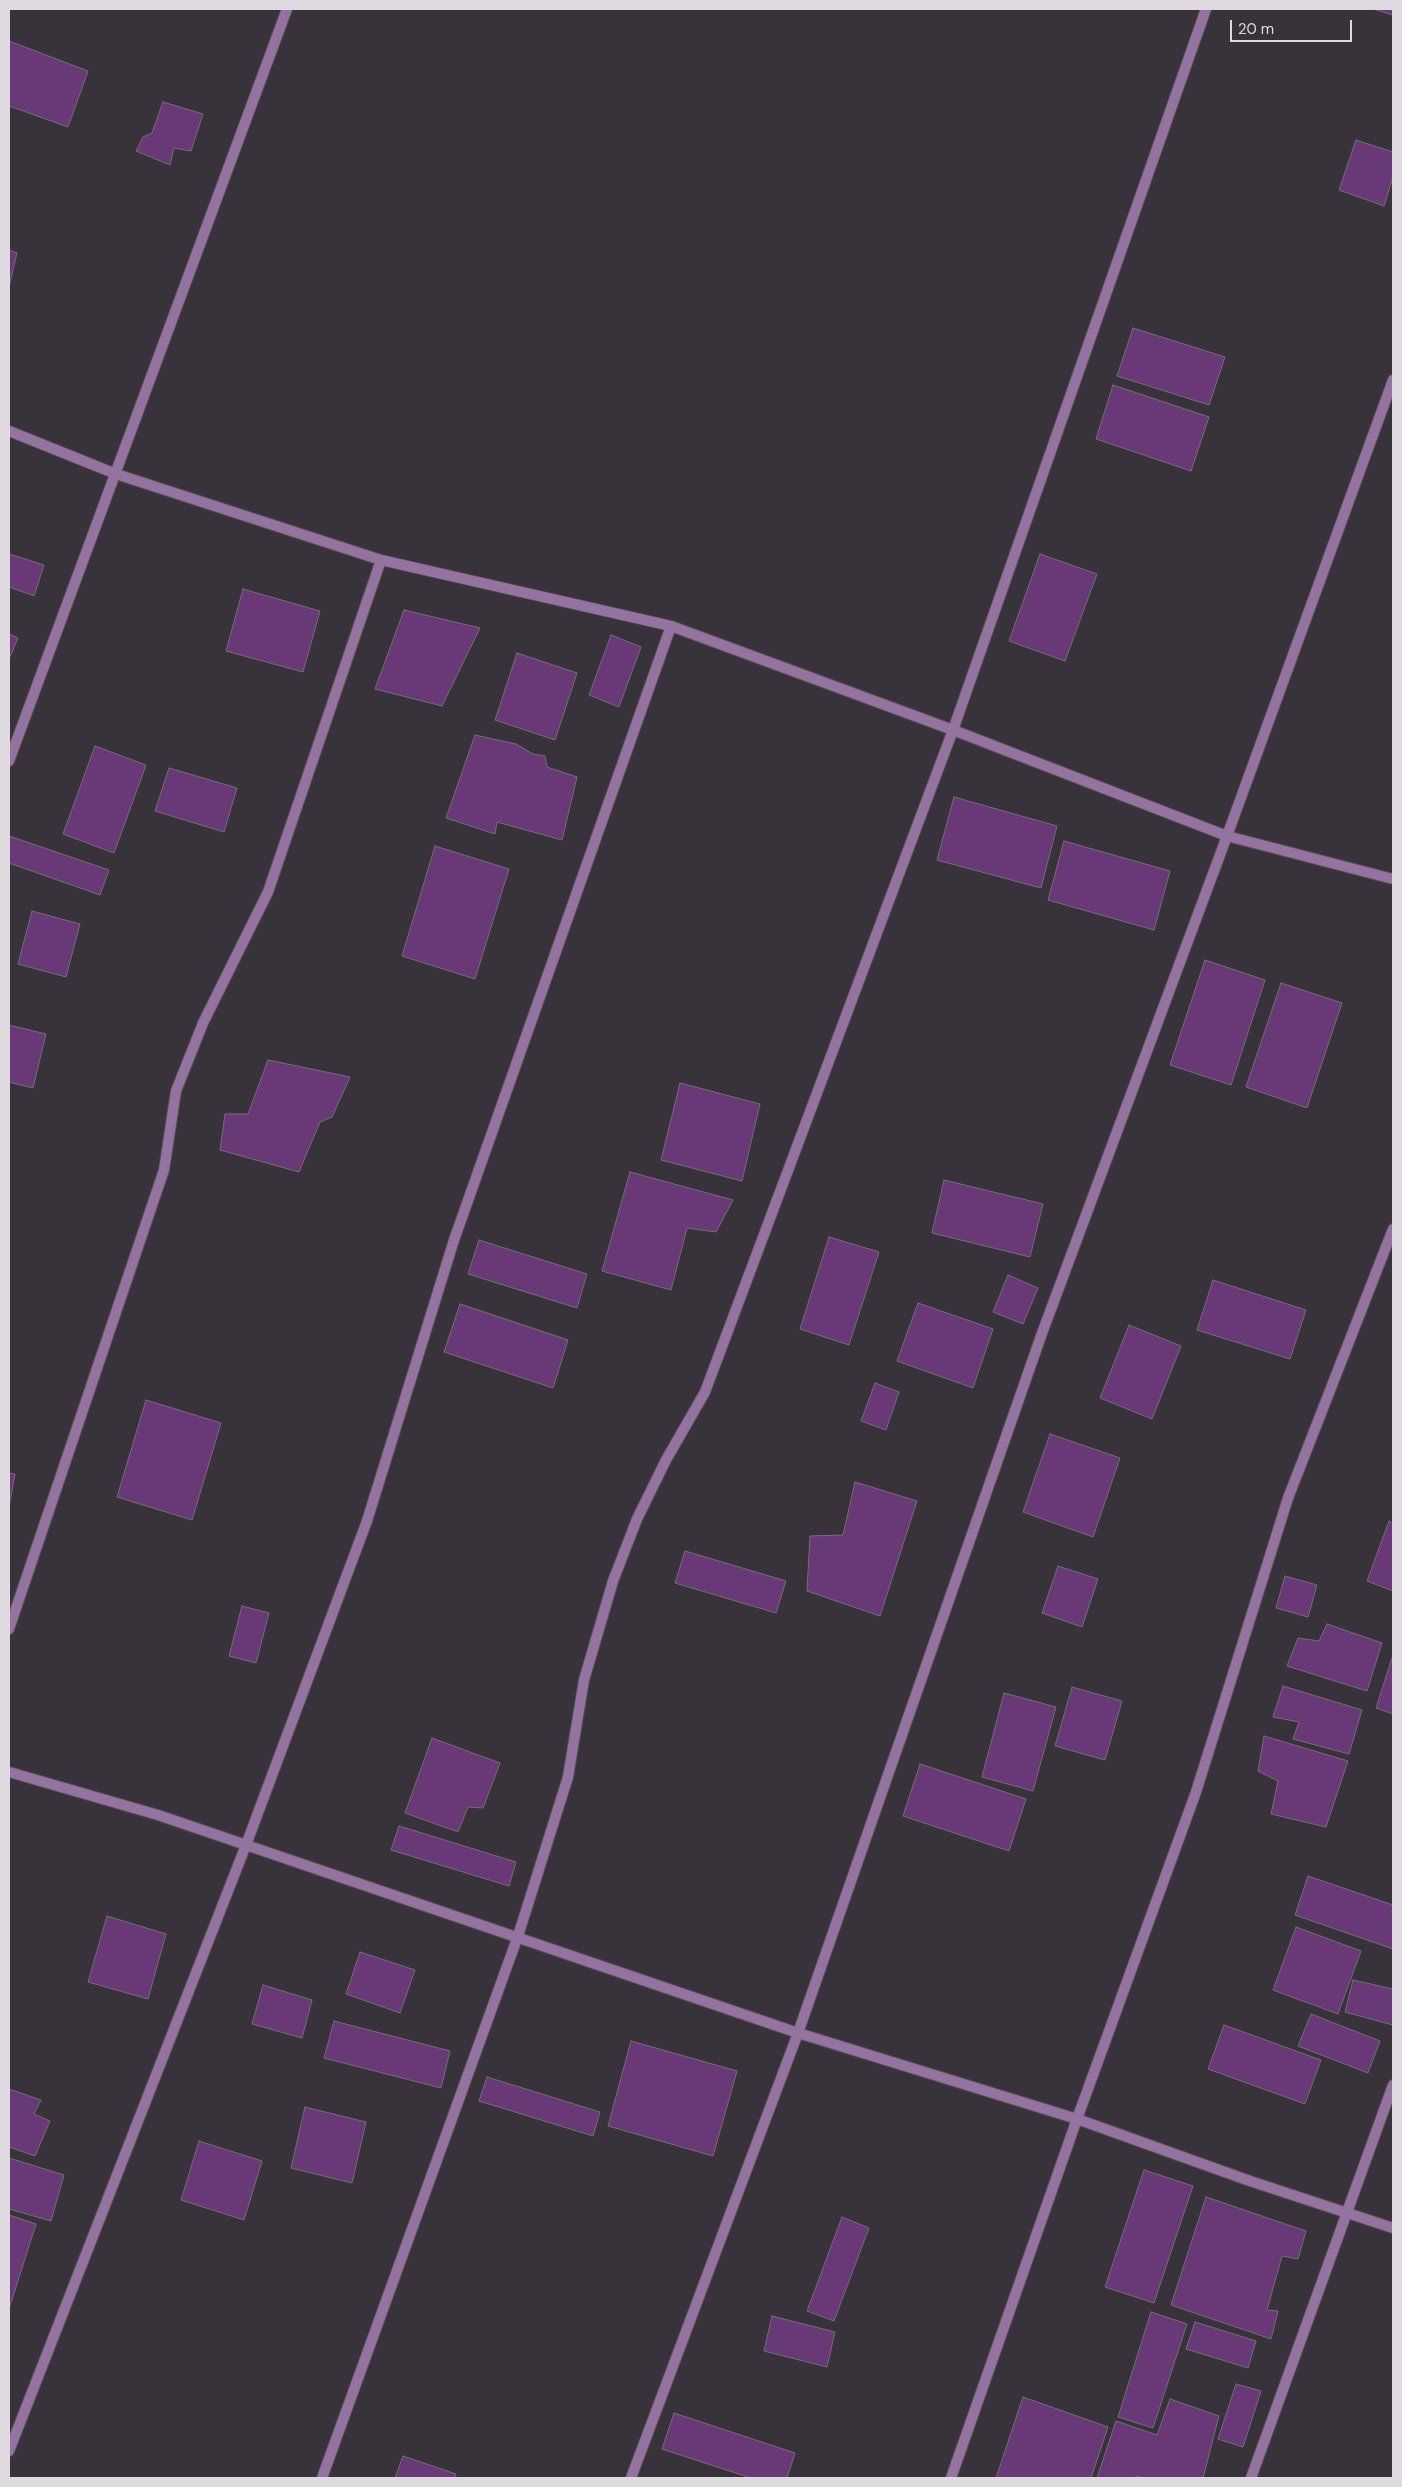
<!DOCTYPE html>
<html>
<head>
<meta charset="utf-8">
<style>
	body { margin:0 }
	#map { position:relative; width:1402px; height:2487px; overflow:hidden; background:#38323a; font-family:"DM Sans",sans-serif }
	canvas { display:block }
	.frame { position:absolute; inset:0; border:10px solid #dedadf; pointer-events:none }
	.scale { position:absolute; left:1230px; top:20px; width:122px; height:22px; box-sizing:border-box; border:2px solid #dedadf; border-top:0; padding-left:6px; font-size:15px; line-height:18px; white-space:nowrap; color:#dedadf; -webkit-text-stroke:4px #38323a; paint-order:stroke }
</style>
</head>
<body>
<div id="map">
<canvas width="1402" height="2487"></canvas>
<div class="frame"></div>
<div class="scale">20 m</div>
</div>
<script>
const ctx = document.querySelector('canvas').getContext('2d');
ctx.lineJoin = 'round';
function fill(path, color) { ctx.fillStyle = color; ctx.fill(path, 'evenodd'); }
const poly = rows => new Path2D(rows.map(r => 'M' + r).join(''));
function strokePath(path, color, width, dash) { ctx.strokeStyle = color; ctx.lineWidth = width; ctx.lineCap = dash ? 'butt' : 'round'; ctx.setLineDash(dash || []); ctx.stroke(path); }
const building = poly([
	[1373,9,1393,9,1393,15,1373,9],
	[9,41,88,71,68,127,9,106,9,41],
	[163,102,203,114,191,151,174,148,170,165,136,151,143,137,152,133,163,102],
	[1356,140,1393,152,1393,177,1384,206,1339,190,1356,140],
	[9,250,17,253,9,287,9,250],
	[1133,328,1225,357,1209,405,1117,376,1133,328],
	[1113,385,1209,417,1191,471,1096,439,1113,385],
	[9,554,44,565,34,596,9,587,9,554],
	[1040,554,1097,574,1065,661,1009,641,1040,554],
	[243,589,320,611,303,672,226,651,243,589],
	[404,610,480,628,442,706,375,689,404,610],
	[9,634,18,638,9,659,9,634],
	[611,635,641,647,619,707,589,695,611,635],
	[517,653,577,673,555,740,495,720,517,653],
	[475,735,516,744,533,754,545,756,547,767,577,777,562,840,497,822,495,834,446,818,475,735],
	[95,746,146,765,114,853,63,834,95,746],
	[169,768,237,788,224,832,155,811,169,768],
	[954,797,1057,826,1041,888,937,860,954,797],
	[9,836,109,870,100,895,9,863,9,836],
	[1064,841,1170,871,1154,930,1048,900,1064,841],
	[435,846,509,869,475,979,402,956,435,846],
	[32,911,80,924,66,977,18,964,32,911],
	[1205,960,1265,980,1231,1085,1170,1065,1205,960],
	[1281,983,1342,1003,1307,1108,1246,1087,1281,983],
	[9,1025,46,1034,33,1088,9,1082,9,1025],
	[268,1060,350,1077,332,1117,320,1122,299,1172,220,1150,225,1114,248,1114,268,1060],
	[680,1083,760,1104,742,1181,661,1160,680,1083],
	[630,1172,733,1200,716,1232,687,1228,671,1290,602,1271,630,1172],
	[944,1180,1043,1204,1030,1257,932,1233,944,1180],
	[829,1237,879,1252,849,1345,800,1329,829,1237],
	[479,1240,587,1274,577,1308,468,1274,479,1240],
	[1008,1275,1038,1288,1023,1324,993,1312,1008,1275],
	[1213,1280,1306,1310,1290,1359,1197,1330,1213,1280],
	[918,1303,993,1329,973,1388,897,1361,918,1303],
	[460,1304,568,1340,553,1388,444,1352,460,1304],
	[1129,1325,1181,1346,1152,1419,1100,1398,1129,1325],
	[875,1383,899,1392,886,1430,861,1421,875,1383],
	[146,1400,221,1423,192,1520,117,1497,146,1400],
	[1050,1434,1120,1458,1093,1537,1023,1512,1050,1434],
	[9,1473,15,1474,9,1507,9,1473],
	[855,1482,917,1501,880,1616,807,1591,810,1536,843,1535,855,1482],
	[1389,1521,1393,1523,1393,1591,1367,1581,1389,1521],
	[685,1551,786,1581,776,1613,675,1583,685,1551],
	[1058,1566,1098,1579,1082,1627,1042,1613,1058,1566],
	[1285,1576,1317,1585,1308,1617,1276,1608,1285,1576],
	[242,1606,269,1613,256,1663,229,1656,242,1606],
	[1327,1624,1382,1643,1367,1691,1287,1666,1298,1638,1319,1641,1327,1624],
	[1393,1655,1393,1714,1376,1708,1393,1655],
	[1283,1686,1362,1710,1349,1754,1293,1739,1299,1722,1273,1717,1283,1686],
	[1072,1687,1122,1701,1105,1760,1055,1746,1072,1687],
	[1004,1693,1056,1707,1033,1791,982,1777,1004,1693],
	[1264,1736,1348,1761,1326,1827,1271,1814,1278,1781,1258,1771,1264,1736],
	[432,1738,500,1763,483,1808,468,1807,458,1832,405,1813,432,1738],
	[920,1764,1026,1799,1009,1851,903,1816,920,1764],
	[399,1826,516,1862,509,1886,391,1850,399,1826],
	[1308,1876,1393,1905,1393,1949,1295,1915,1308,1876],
	[107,1916,166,1934,148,1999,88,1982,107,1916],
	[1296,1927,1361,1951,1338,2014,1273,1990,1296,1927],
	[360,1952,415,1970,400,2013,346,1994,360,1952],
	[1353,1980,1393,1989,1393,2025,1345,2012,1353,1980],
	[263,1985,312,2000,302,2038,252,2024,263,1985],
	[1311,2014,1380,2041,1368,2073,1298,2046,1311,2014],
	[334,2021,450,2051,441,2088,324,2058,334,2021],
	[1224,2025,1321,2060,1305,2104,1208,2069,1224,2025],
	[631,2041,737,2071,713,2156,608,2126,631,2041],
	[487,2077,600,2112,593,2136,479,2101,487,2077],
	[9,2089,41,2100,34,2114,50,2121,35,2156,9,2147,9,2089],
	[305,2107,366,2122,352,2183,291,2168,305,2107],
	[199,2141,262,2161,244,2220,181,2200,199,2141],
	[9,2158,64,2175,51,2221,9,2209,9,2158],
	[1144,2170,1193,2186,1154,2303,1105,2287,1144,2170],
	[1206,2197,1306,2231,1298,2259,1282,2256,1267,2310,1278,2311,1271,2339,1171,2305,1206,2197],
	[9,2215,36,2224,9,2309,9,2215],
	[842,2217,869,2228,834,2321,807,2311,842,2217],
	[1151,2312,1187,2324,1153,2428,1118,2417,1151,2312],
	[772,2316,835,2332,827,2367,764,2351,772,2316],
	[1195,2322,1256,2341,1248,2368,1186,2349,1195,2322],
	[1236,2384,1261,2391,1243,2447,1218,2439,1236,2384],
	[1023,2397,1108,2427,1091,2478,996,2478,1023,2397],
	[1170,2399,1219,2416,1203,2478,1144,2478,1136,2476,1135,2478,1097,2478,1116,2421,1157,2435,1170,2399],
	[674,2413,795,2453,787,2478,751,2478,662,2449,674,2413],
	[403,2456,456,2474,454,2478,395,2478,403,2456]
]);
fill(building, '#683877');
strokePath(building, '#756e77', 1);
const minor = poly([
	[9,431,116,474,381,560,671,626,953,730,1227,836,1393,879],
	[9,761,287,9],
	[9,1629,164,1170,176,1091,203,1023,268,892,381,560],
	[9,1772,158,1815,798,2033,1077,2119,1250,2181,1393,2228],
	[9,2451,246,1845,367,1521,454,1240,671,626],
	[322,2478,518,1936,568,1777,584,1680,613,1581,637,1519,666,1460,705,1392,953,730,1206,9],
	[631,2478,798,2033,1041,1336,1227,836,1393,380],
	[951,2478,1077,2119,1196,1792,1288,1498,1393,1229],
	[1251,2478,1393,2085]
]);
strokePath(minor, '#565058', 12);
strokePath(minor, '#9573a0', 10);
</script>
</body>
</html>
